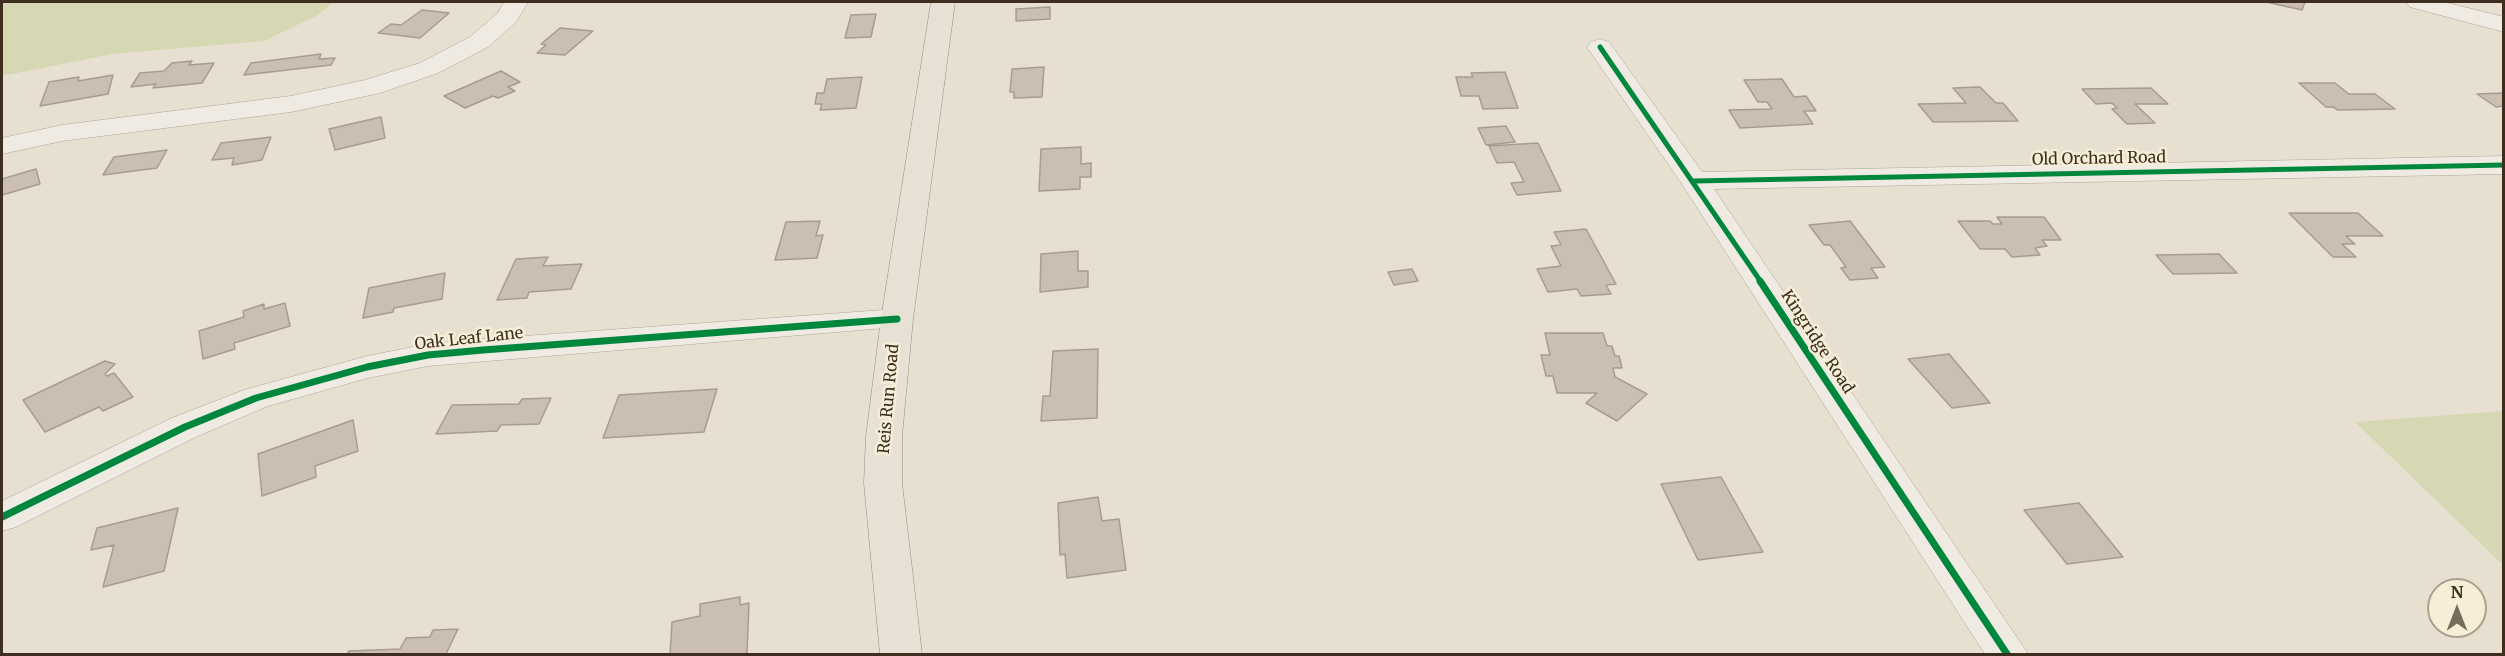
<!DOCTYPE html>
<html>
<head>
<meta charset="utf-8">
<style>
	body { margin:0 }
	#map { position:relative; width:2505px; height:656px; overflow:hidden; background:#e7e0d1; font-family:Merriweather,serif }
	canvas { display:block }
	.frame { position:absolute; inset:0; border:3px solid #3d2e20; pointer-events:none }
	.north { position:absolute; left:2427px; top:578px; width:60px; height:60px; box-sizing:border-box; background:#f7eed8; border:2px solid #ada18e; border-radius:50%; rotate:0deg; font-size:16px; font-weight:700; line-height:24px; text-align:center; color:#3d2e20 }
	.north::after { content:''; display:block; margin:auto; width:21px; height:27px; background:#786c5e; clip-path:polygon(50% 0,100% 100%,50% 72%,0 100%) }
</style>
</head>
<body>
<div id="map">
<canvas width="2505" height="656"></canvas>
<div class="frame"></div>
<div class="north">N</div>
</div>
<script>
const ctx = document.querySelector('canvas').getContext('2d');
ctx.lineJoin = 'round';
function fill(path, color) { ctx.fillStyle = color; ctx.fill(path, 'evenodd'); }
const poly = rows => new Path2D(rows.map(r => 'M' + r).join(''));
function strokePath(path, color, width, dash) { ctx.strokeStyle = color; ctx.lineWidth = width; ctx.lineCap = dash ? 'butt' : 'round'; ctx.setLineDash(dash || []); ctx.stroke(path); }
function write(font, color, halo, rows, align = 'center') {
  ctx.font = font + ' Merriweather,serif'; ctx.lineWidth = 5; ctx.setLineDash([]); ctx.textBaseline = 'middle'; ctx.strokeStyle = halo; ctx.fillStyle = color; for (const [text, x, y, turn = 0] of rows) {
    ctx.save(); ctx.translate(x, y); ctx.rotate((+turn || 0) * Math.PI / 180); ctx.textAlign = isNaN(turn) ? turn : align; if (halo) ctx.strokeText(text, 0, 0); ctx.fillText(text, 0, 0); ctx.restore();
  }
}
fill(poly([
	[2,2,334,2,316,16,264,41,112,54,2,76],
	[2503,411,2504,411,2503,565,2355,422]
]), '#d6d7b3');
const building = poly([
	[2266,2,2305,2,2302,10,2266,2],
	[1050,7,1050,19,1016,21,1016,9,1050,7],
	[422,10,449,13,420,38,378,33,391,24,401,25,422,10],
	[876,14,871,37,845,38,851,15,876,14],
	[560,28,593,31,565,55,537,53,546,45,541,44,560,28],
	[321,54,319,59,335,58,331,65,244,75,251,63,321,54],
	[192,61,189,65,214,63,202,83,153,88,156,84,131,87,140,73,164,71,172,63,192,61],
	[1044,67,1042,97,1014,98,1014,92,1010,92,1012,69,1044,67],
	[501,71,520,82,508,87,515,91,498,98,493,96,465,108,444,96,501,71],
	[1505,72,1518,108,1483,109,1479,96,1461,96,1456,77,1473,77,1471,73,1505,72],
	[113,75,108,94,40,106,49,82,79,77,78,81,113,75],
	[862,77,856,108,820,110,822,104,815,104,817,93,824,93,827,79,862,77],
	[1782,79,1794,97,1806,96,1816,111,1804,111,1813,124,1740,128,1729,110,1772,109,1767,102,1758,102,1744,80,1782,79],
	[2299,83,2335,83,2349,94,2375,94,2395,109,2338,110,2333,107,2326,107,2299,83],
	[1980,87,1996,103,2003,103,2018,121,1933,122,1918,104,1966,103,1953,88,1980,87],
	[2151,88,2168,104,2135,104,2155,123,2127,124,2112,109,2117,108,2112,103,2096,104,2082,89,2151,88],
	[2504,93,2504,106,2496,107,2477,94,2504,93],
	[381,117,385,138,335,150,329,129,381,117],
	[1506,126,1515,142,1486,145,1478,128,1506,126],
	[271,137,262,160,232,165,234,158,212,160,221,143,271,137],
	[1538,143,1561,191,1517,195,1511,183,1524,182,1514,162,1497,163,1489,146,1538,143],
	[1081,147,1081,164,1091,163,1091,177,1080,177,1080,189,1039,191,1041,149,1081,147],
	[167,150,157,168,103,175,114,157,167,150],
	[36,169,40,184,2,195,2,179,36,169],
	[2289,213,2358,213,2383,236,2346,236,2355,244,2342,244,2356,257,2333,257,2289,213],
	[1997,217,2044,217,2061,240,2042,240,2047,246,2035,248,2040,255,2012,257,2005,249,1980,249,1958,221,1990,221,1993,224,2002,224,1997,217],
	[820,221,816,236,823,235,817,258,775,260,786,222,820,221],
	[1850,221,1885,267,1871,268,1878,278,1850,280,1841,268,1846,267,1830,245,1824,245,1809,225,1850,221],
	[1586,229,1616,284,1606,285,1611,294,1581,296,1577,289,1548,292,1537,269,1561,266,1551,246,1561,245,1554,232,1586,229],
	[1078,251,1078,271,1088,271,1088,287,1040,292,1041,254,1078,251],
	[2219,254,2237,273,2173,274,2156,255,2219,254],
	[548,257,543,266,582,264,571,289,529,292,527,298,497,300,516,259,548,257],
	[1412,269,1418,281,1394,285,1388,272,1412,269],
	[445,273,442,299,394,308,393,312,363,318,369,288,445,273],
	[285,303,290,326,234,343,235,349,203,359,199,331,244,317,243,311,264,304,264,309,285,303],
	[1545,333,1603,333,1607,346,1612,346,1615,356,1619,356,1622,368,1613,368,1615,377,1647,394,1617,421,1586,403,1597,393,1557,393,1553,376,1546,376,1541,355,1550,355,1545,333],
	[1098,349,1097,418,1041,421,1043,396,1050,396,1053,351,1098,349],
	[1949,354,1990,403,1952,408,1908,359,1949,354],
	[105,361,115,364,105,374,107,376,114,373,133,397,103,411,99,407,45,432,23,400,105,361],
	[717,389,704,432,603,438,619,395,717,389],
	[551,398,539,424,501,425,497,431,436,434,452,405,519,404,522,399,551,398],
	[353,420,358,451,315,466,316,477,262,496,258,454,353,420],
	[1721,477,1763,552,1698,560,1661,484,1721,477],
	[1098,497,1102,521,1119,519,1126,570,1067,578,1065,554,1060,555,1058,503,1098,497],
	[2079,503,2123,557,2067,564,2024,510,2079,503],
	[178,508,164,571,103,587,114,545,91,550,97,528,178,508],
	[740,597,740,605,749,603,747,654,670,654,672,622,700,616,700,604,740,597],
	[458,629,446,654,347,654,349,651,400,649,406,638,430,637,433,630,458,629]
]);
fill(building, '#cbbfb2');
strokePath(building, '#a89c90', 1.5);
const minor = poly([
	[504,2,528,2,516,22,488,47,438,73,380,93,291,112,62,141,2,154,2,138,62,125,291,96,365,80,420,63,470,37,498,13,504,2],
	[2406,2,2444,2,2504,17,2504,32,2410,7,2406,2],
	[1600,39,1609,42,1702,172,2504,156,2504,174,1714,189,2028,654,1985,654,1680,181,1587,47,1591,42,1600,39],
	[897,309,909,312,913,319,909,326,428,366,368,378,268,406,198,436,16,527,2,531,2,501,172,418,244,390,367,356,428,344,483,339,897,309]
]);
const major = poly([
	[931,2,955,2,913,319,902,436,902,483,922,654,880,654,864,483,866,436,881,319,931,2]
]);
strokePath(minor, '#ada599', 1);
strokePath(major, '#928b80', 1);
fill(minor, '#efebe3');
fill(major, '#e6e1d4');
strokePath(poly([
	[1600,47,1761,282],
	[1694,181,2504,165]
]), '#00873e', 5);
strokePath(poly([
	[1760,281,2007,654],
	[2,517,185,427,256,398,367,367,428,355,483,350,897,319]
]), '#00873e', 7);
write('16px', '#3d2e20', '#f7eed8', [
	["Old Orchard Road",2099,159,-1],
	["Oak Leaf Lane",469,339,-6],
	["Kingridge Road",1817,342,57],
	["Reis Run Road",889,399,-85]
]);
</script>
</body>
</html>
